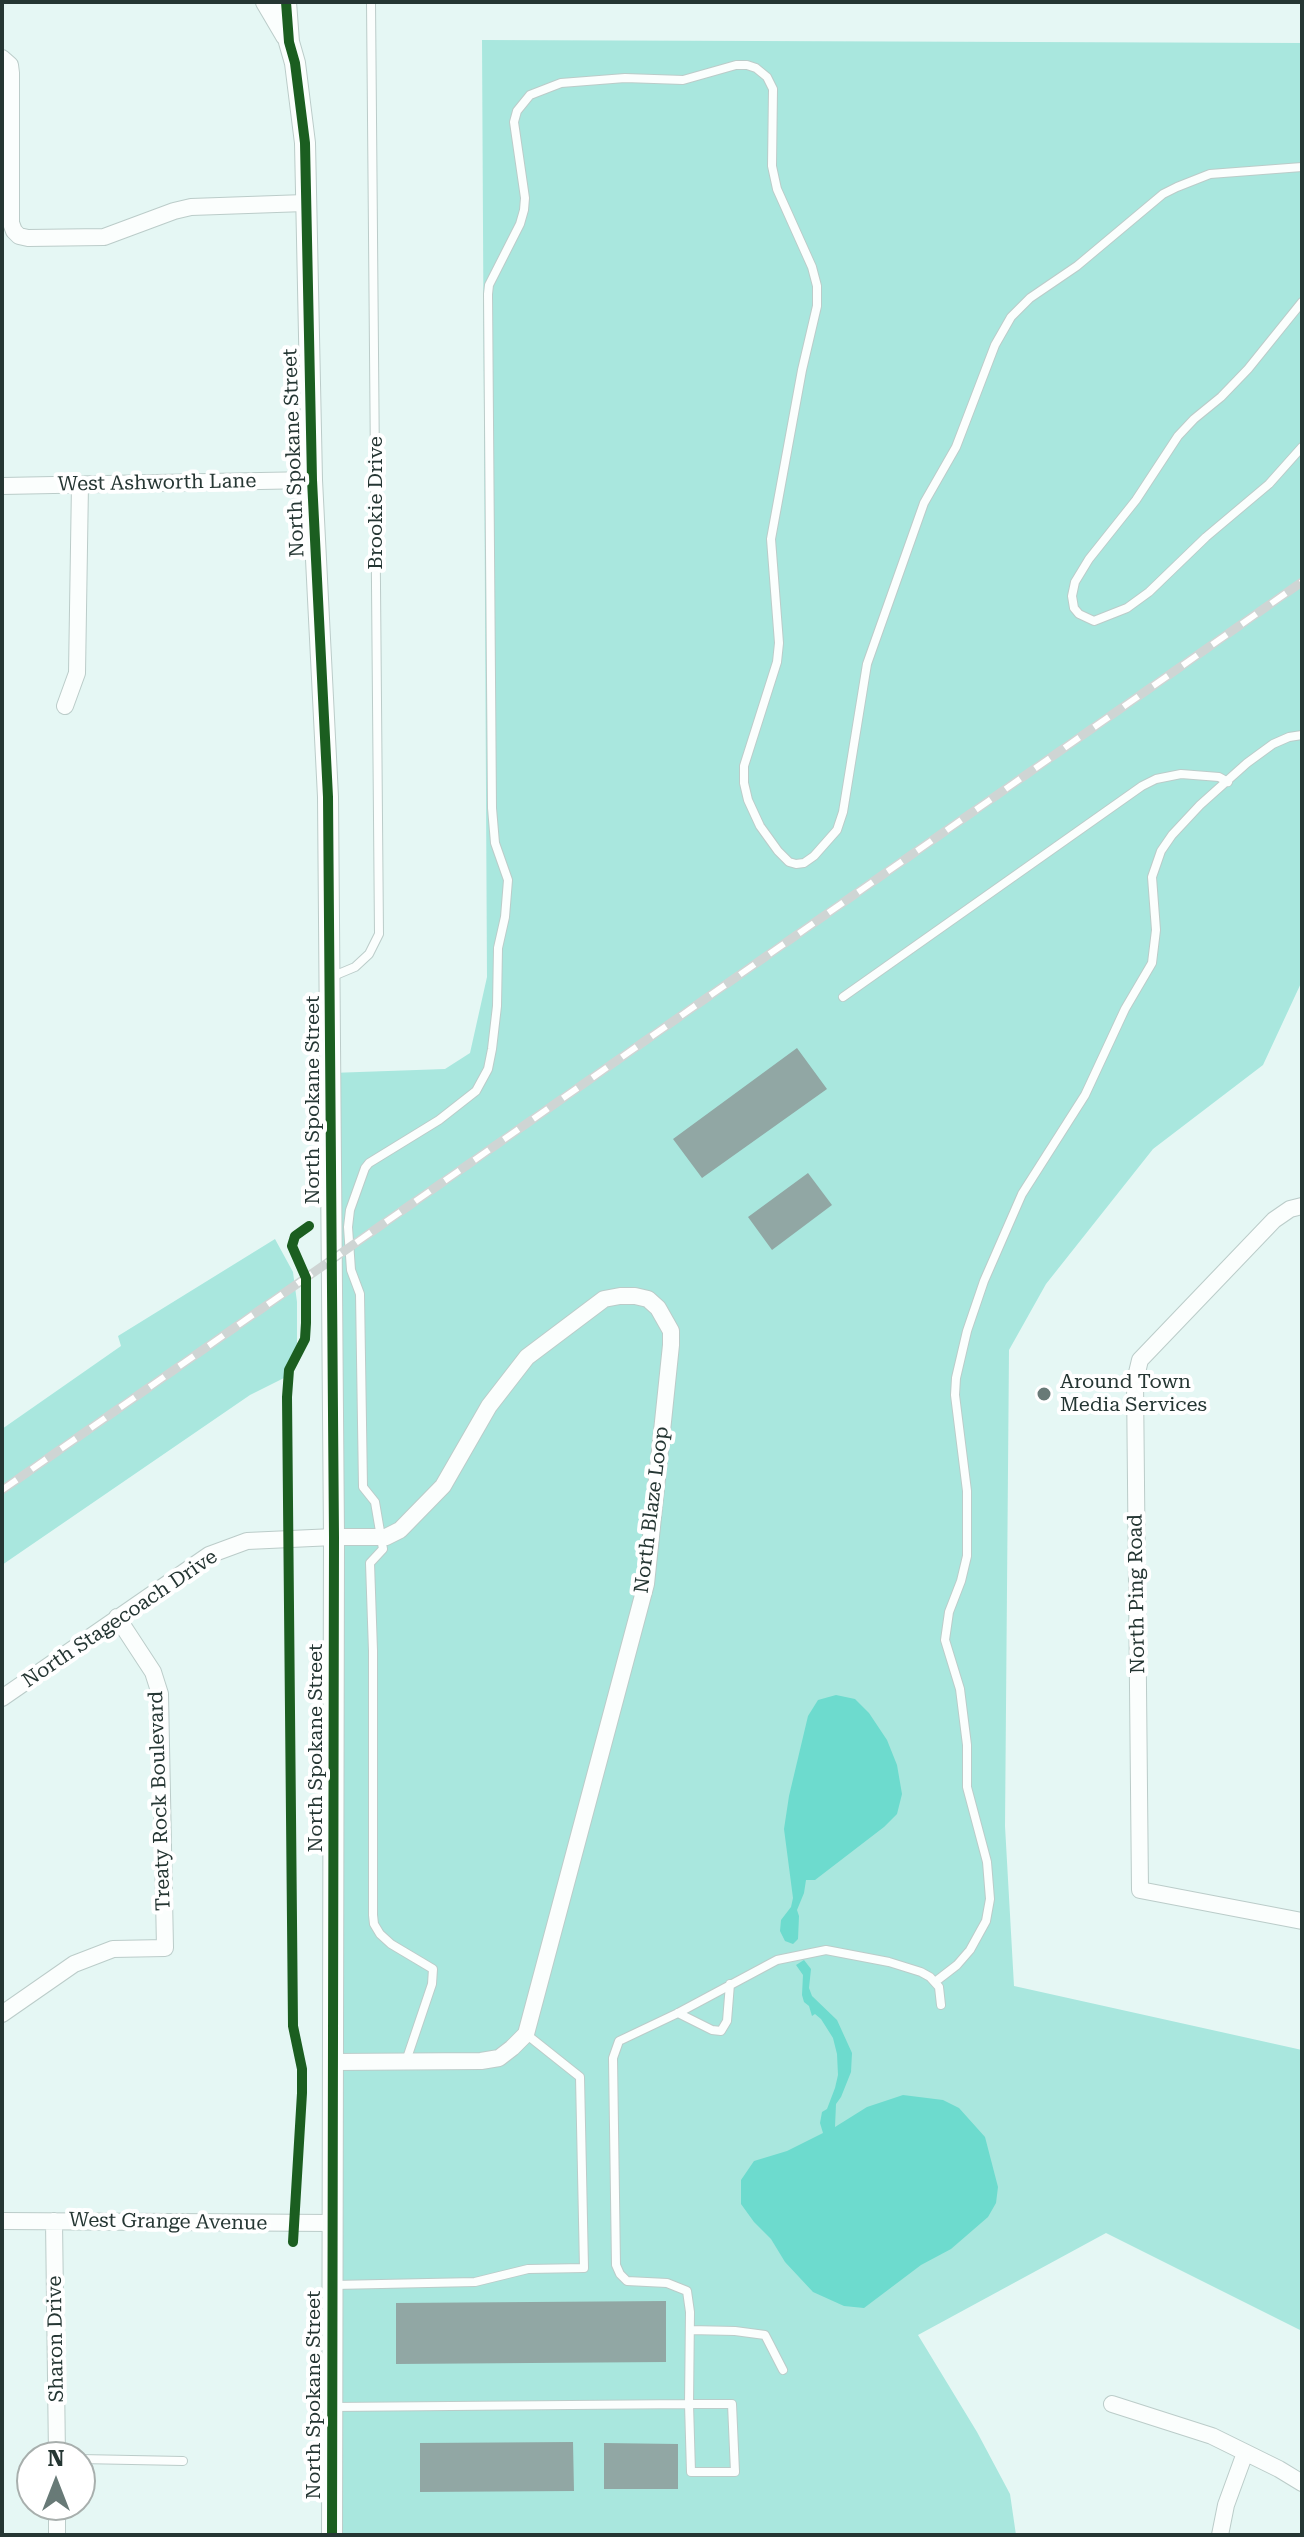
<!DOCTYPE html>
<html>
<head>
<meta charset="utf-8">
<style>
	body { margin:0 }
	#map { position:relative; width:1304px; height:2537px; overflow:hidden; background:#e5f7f4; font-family:"Roboto Serif",serif }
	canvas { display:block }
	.frame { position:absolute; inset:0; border:4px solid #253633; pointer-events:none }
	.north { position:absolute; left:16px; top:2441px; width:80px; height:80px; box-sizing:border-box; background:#fff; border:2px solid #a8afad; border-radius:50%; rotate:0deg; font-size:22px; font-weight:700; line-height:32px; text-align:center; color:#253633 }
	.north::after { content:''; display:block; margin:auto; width:28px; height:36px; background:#687a77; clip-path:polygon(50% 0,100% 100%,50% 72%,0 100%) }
</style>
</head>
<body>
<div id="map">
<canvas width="1304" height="2537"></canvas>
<div class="frame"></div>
<div class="north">N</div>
</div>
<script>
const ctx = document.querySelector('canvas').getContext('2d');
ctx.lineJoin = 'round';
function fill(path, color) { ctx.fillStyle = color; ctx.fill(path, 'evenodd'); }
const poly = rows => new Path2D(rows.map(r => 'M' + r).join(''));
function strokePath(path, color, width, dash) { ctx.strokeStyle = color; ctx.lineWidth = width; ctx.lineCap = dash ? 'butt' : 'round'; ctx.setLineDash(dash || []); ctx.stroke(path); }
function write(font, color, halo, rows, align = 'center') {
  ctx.font = font + ' "Roboto Serif",serif'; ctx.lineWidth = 8; ctx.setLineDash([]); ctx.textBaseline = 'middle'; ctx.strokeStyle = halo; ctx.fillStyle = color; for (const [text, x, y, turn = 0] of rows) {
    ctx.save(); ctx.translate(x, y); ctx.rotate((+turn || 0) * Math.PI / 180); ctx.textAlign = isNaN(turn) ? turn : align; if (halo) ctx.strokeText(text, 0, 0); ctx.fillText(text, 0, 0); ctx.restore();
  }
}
fill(poly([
	[482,40,1302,43,1302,981,1263,1065,1153,1149,1046,1284,1009,1350,1005,1826,1014,1986,1302,2050,1302,2331,1106,2233,918,2335,977,2432,1010,2494,1016,2535,332,2535,331,1073,445,1069,470,1053,487,977],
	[275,1239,293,1272,297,1302,297,1344,284,1378,250,1395,2,1565,2,1429,121,1346,118,1336]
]), '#a9e7de');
fill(poly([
	[836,1695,855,1699,869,1713,887,1740,897,1765,902,1794,897,1814,884,1827,815,1880,806,1880,804,1893,797,1910,799,1916,798,1939,793,1944,785,1941,780,1931,781,1920,791,1907,793,1898,784,1829,789,1796,808,1716,818,1700],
	[804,1960,811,1969,809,1988,812,1996,837,2020,852,2053,851,2072,841,2097,836,2104,835,2127,867,2107,903,2095,943,2100,959,2108,985,2137,998,2187,996,2203,988,2217,951,2249,921,2265,864,2308,844,2306,813,2292,785,2262,771,2239,754,2222,741,2204,741,2180,754,2161,787,2151,823,2133,820,2123,822,2112,827,2109,835,2088,838,2075,837,2054,833,2038,821,2019,815,2014,812,2016,809,2006,804,2002,802,1995,803,1975,796,1965]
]), '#6ddbce');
fill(poly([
	[797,1048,827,1089,702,1178,673,1139],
	[808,1173,832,1205,772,1250,748,1217],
	[666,2301,666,2362,396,2364,396,2303],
	[573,2442,574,2491,420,2492,420,2443],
	[604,2443,678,2444,678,2489,604,2489]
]), '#91a7a4');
const service = poly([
	[1302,302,1248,369,1221,397,1194,419,1178,436,1136,500,1089,559,1075,582,1072,596,1074,608,1079,614,1094,621,1127,608,1149,592,1206,537,1269,484,1302,447],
	[331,977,355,967,369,954,379,934,371,2],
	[843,997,1142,786,1156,779,1181,774,1219,777,1228,782],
	[935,1982,957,1965,970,1950,986,1921,990,1899,987,1862,967,1787,967,1745,960,1689,945,1640,949,1612,961,1581,967,1556,967,1491,955,1395,956,1378,967,1331,984,1281,1022,1194,1085,1095,1125,1009,1152,963,1156,930,1152,877,1161,851,1172,835,1200,805,1247,763,1273,744,1289,737,1302,735],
	[678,2013,712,2030,721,2031,727,2021,730,1984],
	[406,2061,432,1984,433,1969,391,1944,380,1934,374,1924,373,1915,373,1651,370,1563,383,1549,375,1502,363,1487,360,1294,351,1270,348,1227,350,1210,365,1168,369,1163,439,1120,476,1091,488,1069,492,1049,497,1006,498,948,505,917,508,880,495,843,492,808,488,294,489,285,520,224,524,210,525,198,514,122,517,111,530,95,561,83,625,78,683,80,736,65,747,65,756,68,767,77,773,89,772,166,777,189,812,267,817,286,817,306,802,370,771,539,779,643,777,662,744,766,744,783,748,800,760,826,778,851,789,862,796,864,804,863,814,856,837,830,843,812,867,664,924,503,956,447,995,345,1011,317,1030,298,1077,266,1163,194,1177,187,1210,174,1302,167],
	[334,2285,475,2282,528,2269,584,2268,580,2077,526,2034],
	[690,2330,735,2331,765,2335,783,2370],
	[332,2407,689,2404,691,2472,735,2472,732,2404,689,2404,690,2312,687,2291,667,2283,627,2281,620,2274,616,2265,613,2058,619,2041,678,2013,777,1960,826,1950,889,1962,921,1972,930,1977,939,1987,941,2005],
	[80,2459,183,2461]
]);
const minor = poly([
	[2,58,10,65,11,73,11,223,14,231,19,236,28,238,104,237,174,211,191,207,305,203],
	[2,486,312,480],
	[65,706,77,673,80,484],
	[1302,1206,1290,1209,1274,1220,1140,1360,1135,1381,1140,1890,1302,1921],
	[2,1698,209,1555,247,1541,334,1537,386,1537,400,1530,443,1486,489,1406,527,1357,604,1299,620,1296,635,1296,648,1299,658,1308,671,1331,671,1345,646,1584,526,2034,512,2048,499,2058,481,2061,334,2062],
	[2,2014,74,1964,113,1949,165,1948,160,1694,153,1672,117,1617],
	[2,2221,334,2223],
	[54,2221,57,2457],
	[1112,2404,1212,2436,1279,2469,1302,2483],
	[57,2535,57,2505],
	[1220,2535,1226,2505,1245,2453]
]);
const tertiary = poly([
	[266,2,286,36],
	[286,2,289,42,295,63,305,143,312,480,328,797,334,1537,332,2535]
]);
strokePath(service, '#bbccc9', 10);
strokePath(minor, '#bbccc9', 18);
strokePath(tertiary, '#bbccc9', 22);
strokePath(service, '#fbfefd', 8);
strokePath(minor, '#fbfefd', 16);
strokePath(tertiary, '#fbfefd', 20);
const rail = poly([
	[2,1490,1302,582]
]);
strokePath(rail, '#cfd5d4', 9);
strokePath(rail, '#fff', 6, [18]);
strokePath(poly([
	[286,2,289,42,295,63,305,143,312,480,328,797,334,1537,332,2535],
	[293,2242,302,2093,302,2069,293,2026,287,1397,289,1370,305,1339,306,1323,306,1278,292,1246,295,1236,309,1226]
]), '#1b5e20', 10);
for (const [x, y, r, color] of [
	[1044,1394,8,"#687a77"]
]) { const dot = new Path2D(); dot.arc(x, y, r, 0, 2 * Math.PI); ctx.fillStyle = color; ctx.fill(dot); strokePath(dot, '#fff', 3); }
write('20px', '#253633', '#fff', [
	["North Spokane Street",294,453,-92],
	["West Ashworth Lane",157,483,-1],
	["Brookie Drive",376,503,-90],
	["North Spokane Street",313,1100,-90],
	["North Blaze Loop",652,1510,-83],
	["North Ping Road",1137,1594,-91],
	["North Stagecoach Drive",120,1619,-34],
	["North Spokane Street",316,1748,-90],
	["Treaty Rock Boulevard",160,1801,-92],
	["West Grange Avenue",168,2222,1],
	["Sharon Drive",56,2339,-91],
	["North Spokane Street",314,2395,-90]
]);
write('20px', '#253633', '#fff', [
	["Around Town",1060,1382],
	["Media Services",1060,1405]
], 'left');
</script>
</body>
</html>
